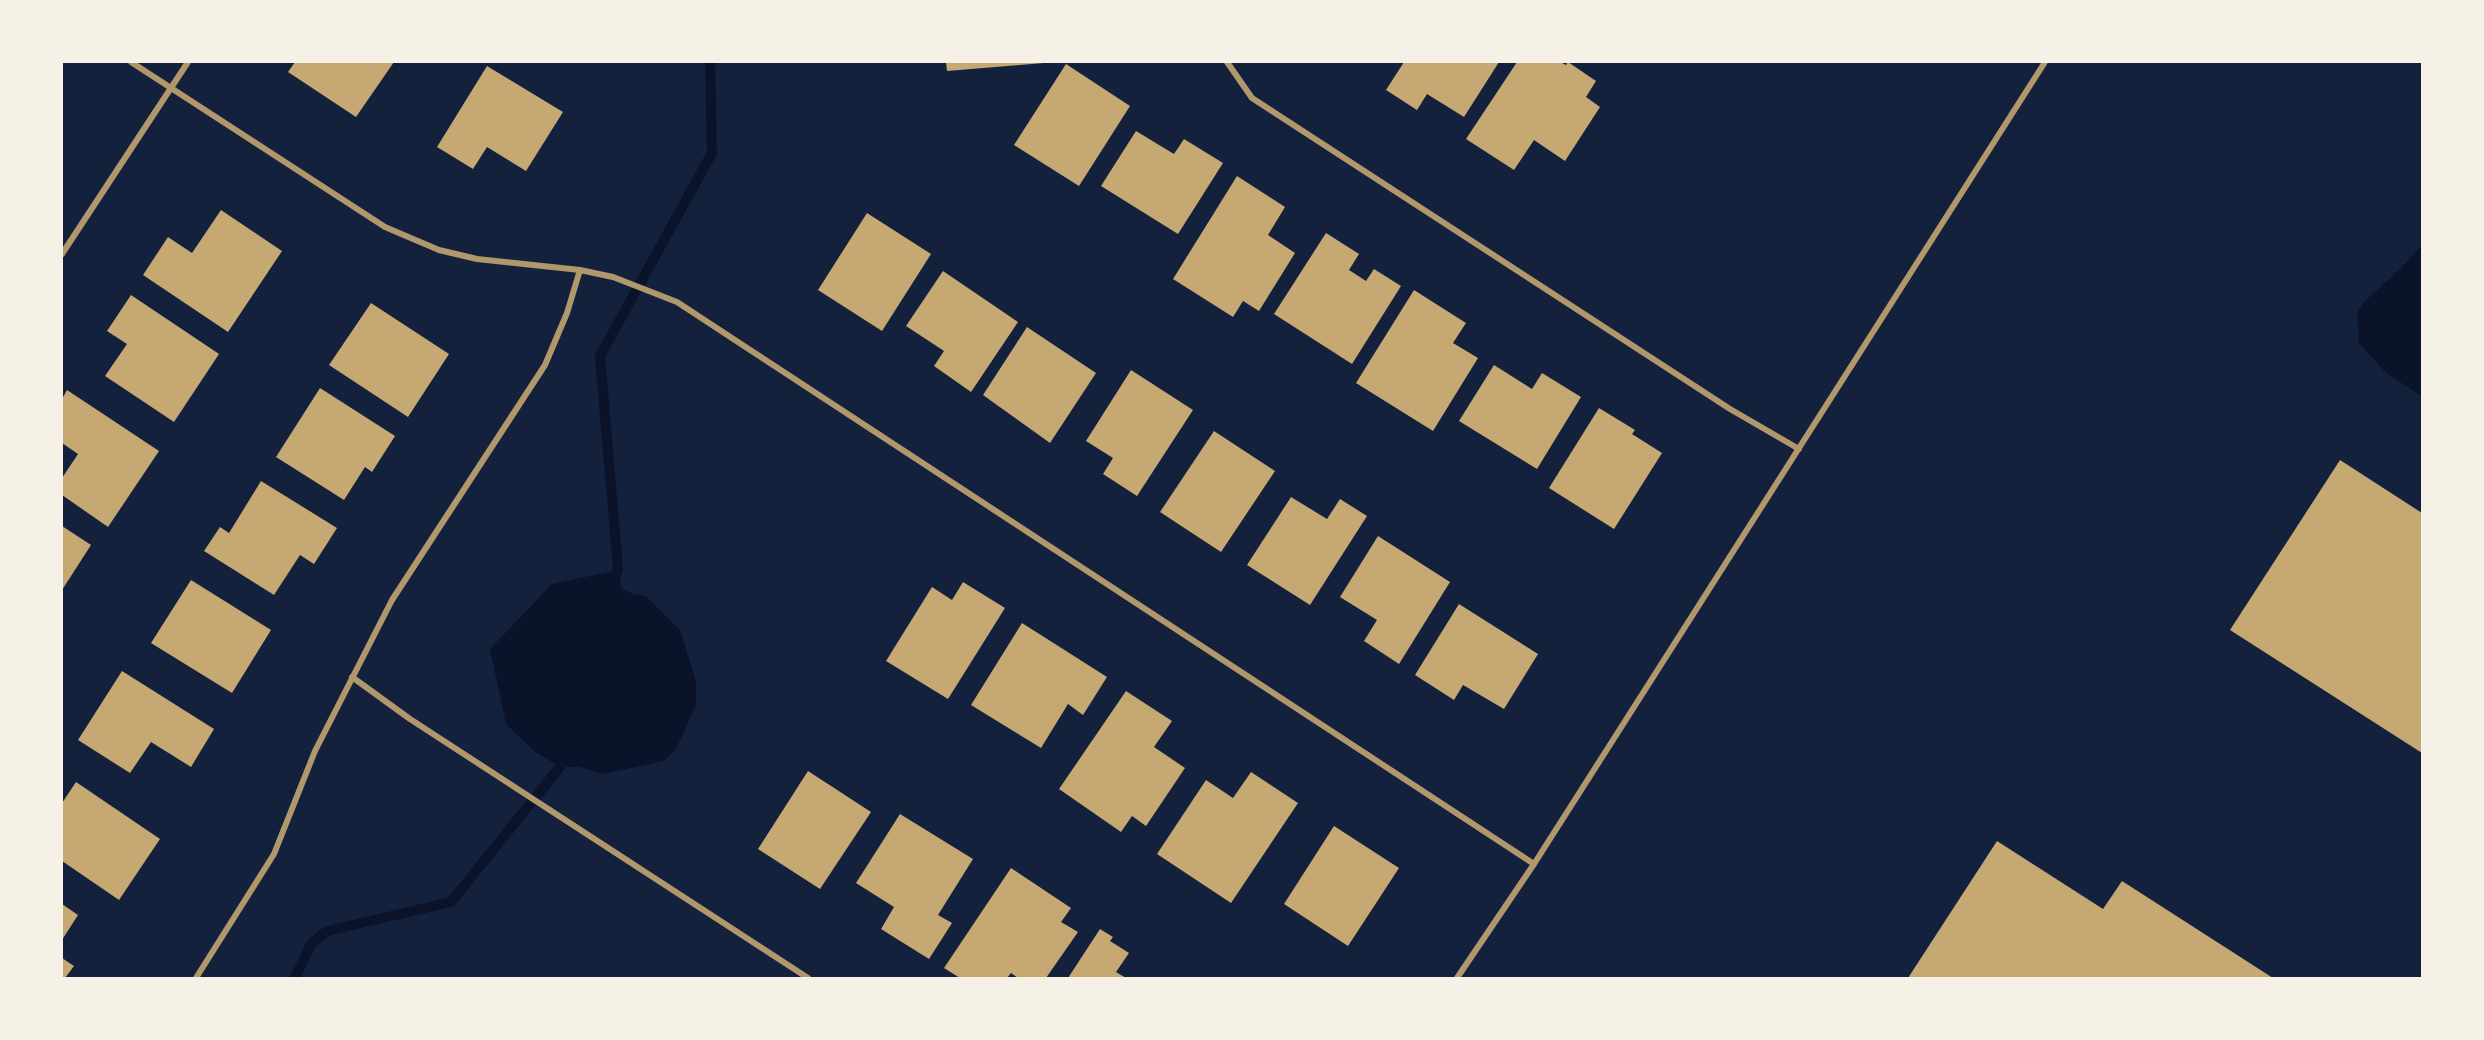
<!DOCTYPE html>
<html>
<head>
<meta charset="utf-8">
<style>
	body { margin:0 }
	#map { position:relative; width:2484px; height:1040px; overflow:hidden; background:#14213d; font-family:"Titillium Web",sans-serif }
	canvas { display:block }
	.frame { position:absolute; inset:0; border:63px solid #f6f1e7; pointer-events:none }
</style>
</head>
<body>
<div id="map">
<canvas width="2484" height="1040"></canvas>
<div class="frame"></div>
</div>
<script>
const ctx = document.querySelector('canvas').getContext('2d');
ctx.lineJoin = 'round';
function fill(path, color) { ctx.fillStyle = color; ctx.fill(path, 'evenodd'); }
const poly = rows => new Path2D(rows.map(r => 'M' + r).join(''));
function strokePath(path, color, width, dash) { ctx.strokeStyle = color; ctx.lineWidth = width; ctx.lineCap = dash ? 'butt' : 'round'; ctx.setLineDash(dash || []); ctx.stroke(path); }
fill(poly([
	[2422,245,2422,396,2387,374,2359,343,2357,312,2364,302,2400,269],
	[618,570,622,589,633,594,646,596,680,630,696,681,696,705,676,749,664,761,603,774,580,767,560,767,534,751,506,724,490,649,552,584]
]), '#0b132b');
strokePath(poly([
	[614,582,618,570,600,356,712,153,710,62],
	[295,978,311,944,327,931,451,902,560,767,563,755]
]), '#0b132b', 10);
fill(poly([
	[295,62,394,62,356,117,288,72],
	[946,62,1044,62,1044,63,947,71],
	[1404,62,1499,62,1464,117,1427,94,1417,110,1386,90],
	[1517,62,1560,62,1566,65,1568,62,1596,81,1586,97,1600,107,1565,161,1534,140,1514,170,1466,139],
	[1066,64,1130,106,1079,186,1014,145],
	[487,66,563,112,526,171,487,147,473,169,437,147],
	[1136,131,1174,154,1184,139,1223,163,1178,234,1101,186],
	[1237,176,1285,207,1268,235,1295,253,1259,311,1243,301,1233,317,1173,279],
	[221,210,282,251,228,332,143,275,168,237,192,253],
	[867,213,931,254,882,331,818,290],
	[1326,233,1359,254,1349,270,1366,281,1374,269,1401,286,1352,364,1274,314],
	[943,271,1018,322,971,392,934,366,944,351,906,326],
	[1414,290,1466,323,1453,343,1478,358,1433,431,1356,383],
	[131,295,219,354,174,422,105,376,127,344,107,331],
	[371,303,449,354,408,417,329,365],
	[1027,327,1096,373,1050,443,983,395],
	[1494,365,1532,389,1542,373,1581,397,1537,469,1459,421],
	[1131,370,1193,410,1137,496,1103,474,1113,458,1086,441],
	[320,388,395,436,372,472,365,467,344,500,276,457],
	[67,390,159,451,108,527,62,495,62,478,78,454,62,443,62,399],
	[1599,408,1635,430,1632,434,1662,453,1614,529,1549,488],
	[1214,431,1275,471,1221,552,1160,512],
	[2340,460,2422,513,2422,753,2230,630],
	[261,481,337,528,314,564,300,555,274,595,204,551,220,527,229,533],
	[1291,497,1327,519,1340,499,1367,516,1310,605,1247,565],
	[62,526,91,545,62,590],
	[1378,536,1450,582,1399,664,1364,641,1377,620,1340,597],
	[191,580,271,630,232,693,151,643],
	[963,582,1005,608,948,699,886,661,932,587,952,600],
	[1459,604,1538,654,1504,709,1463,685,1454,700,1415,675],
	[1022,623,1107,677,1083,715,1068,704,1041,748,971,705],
	[122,671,214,729,191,767,151,742,130,773,78,740],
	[1126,691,1172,721,1154,747,1185,768,1146,826,1132,816,1121,832,1059,789],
	[808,771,871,812,820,889,758,849],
	[1251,772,1298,803,1231,903,1157,854,1206,780,1233,798],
	[76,782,160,839,119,900,62,861,62,803],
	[900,814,973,859,938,915,952,923,929,959,881,929,894,907,856,883],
	[1334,826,1399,868,1348,946,1284,904],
	[1997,841,2103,909,2122,881,2273,978,1908,978],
	[1011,868,1071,908,1061,922,1078,932,1046,978,1018,978,1011,973,1007,978,960,978,944,968],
	[62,904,78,915,62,940],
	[1100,929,1113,937,1110,941,1129,953,1116,972,1126,978,1068,978],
	[62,958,74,966,65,978,62,978]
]), '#c6a872');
strokePath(poly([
	[131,62,385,227,439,250,477,259,580,270,613,277,677,302,1534,864],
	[1227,62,1252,98,1730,409,1799,449],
	[62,254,188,62],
	[352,677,410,719,808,978],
	[196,978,274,854,315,751,392,600,545,365,567,313,580,270],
	[1457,978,1534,864,2045,62]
]), '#b1986c', 6);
</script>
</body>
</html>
